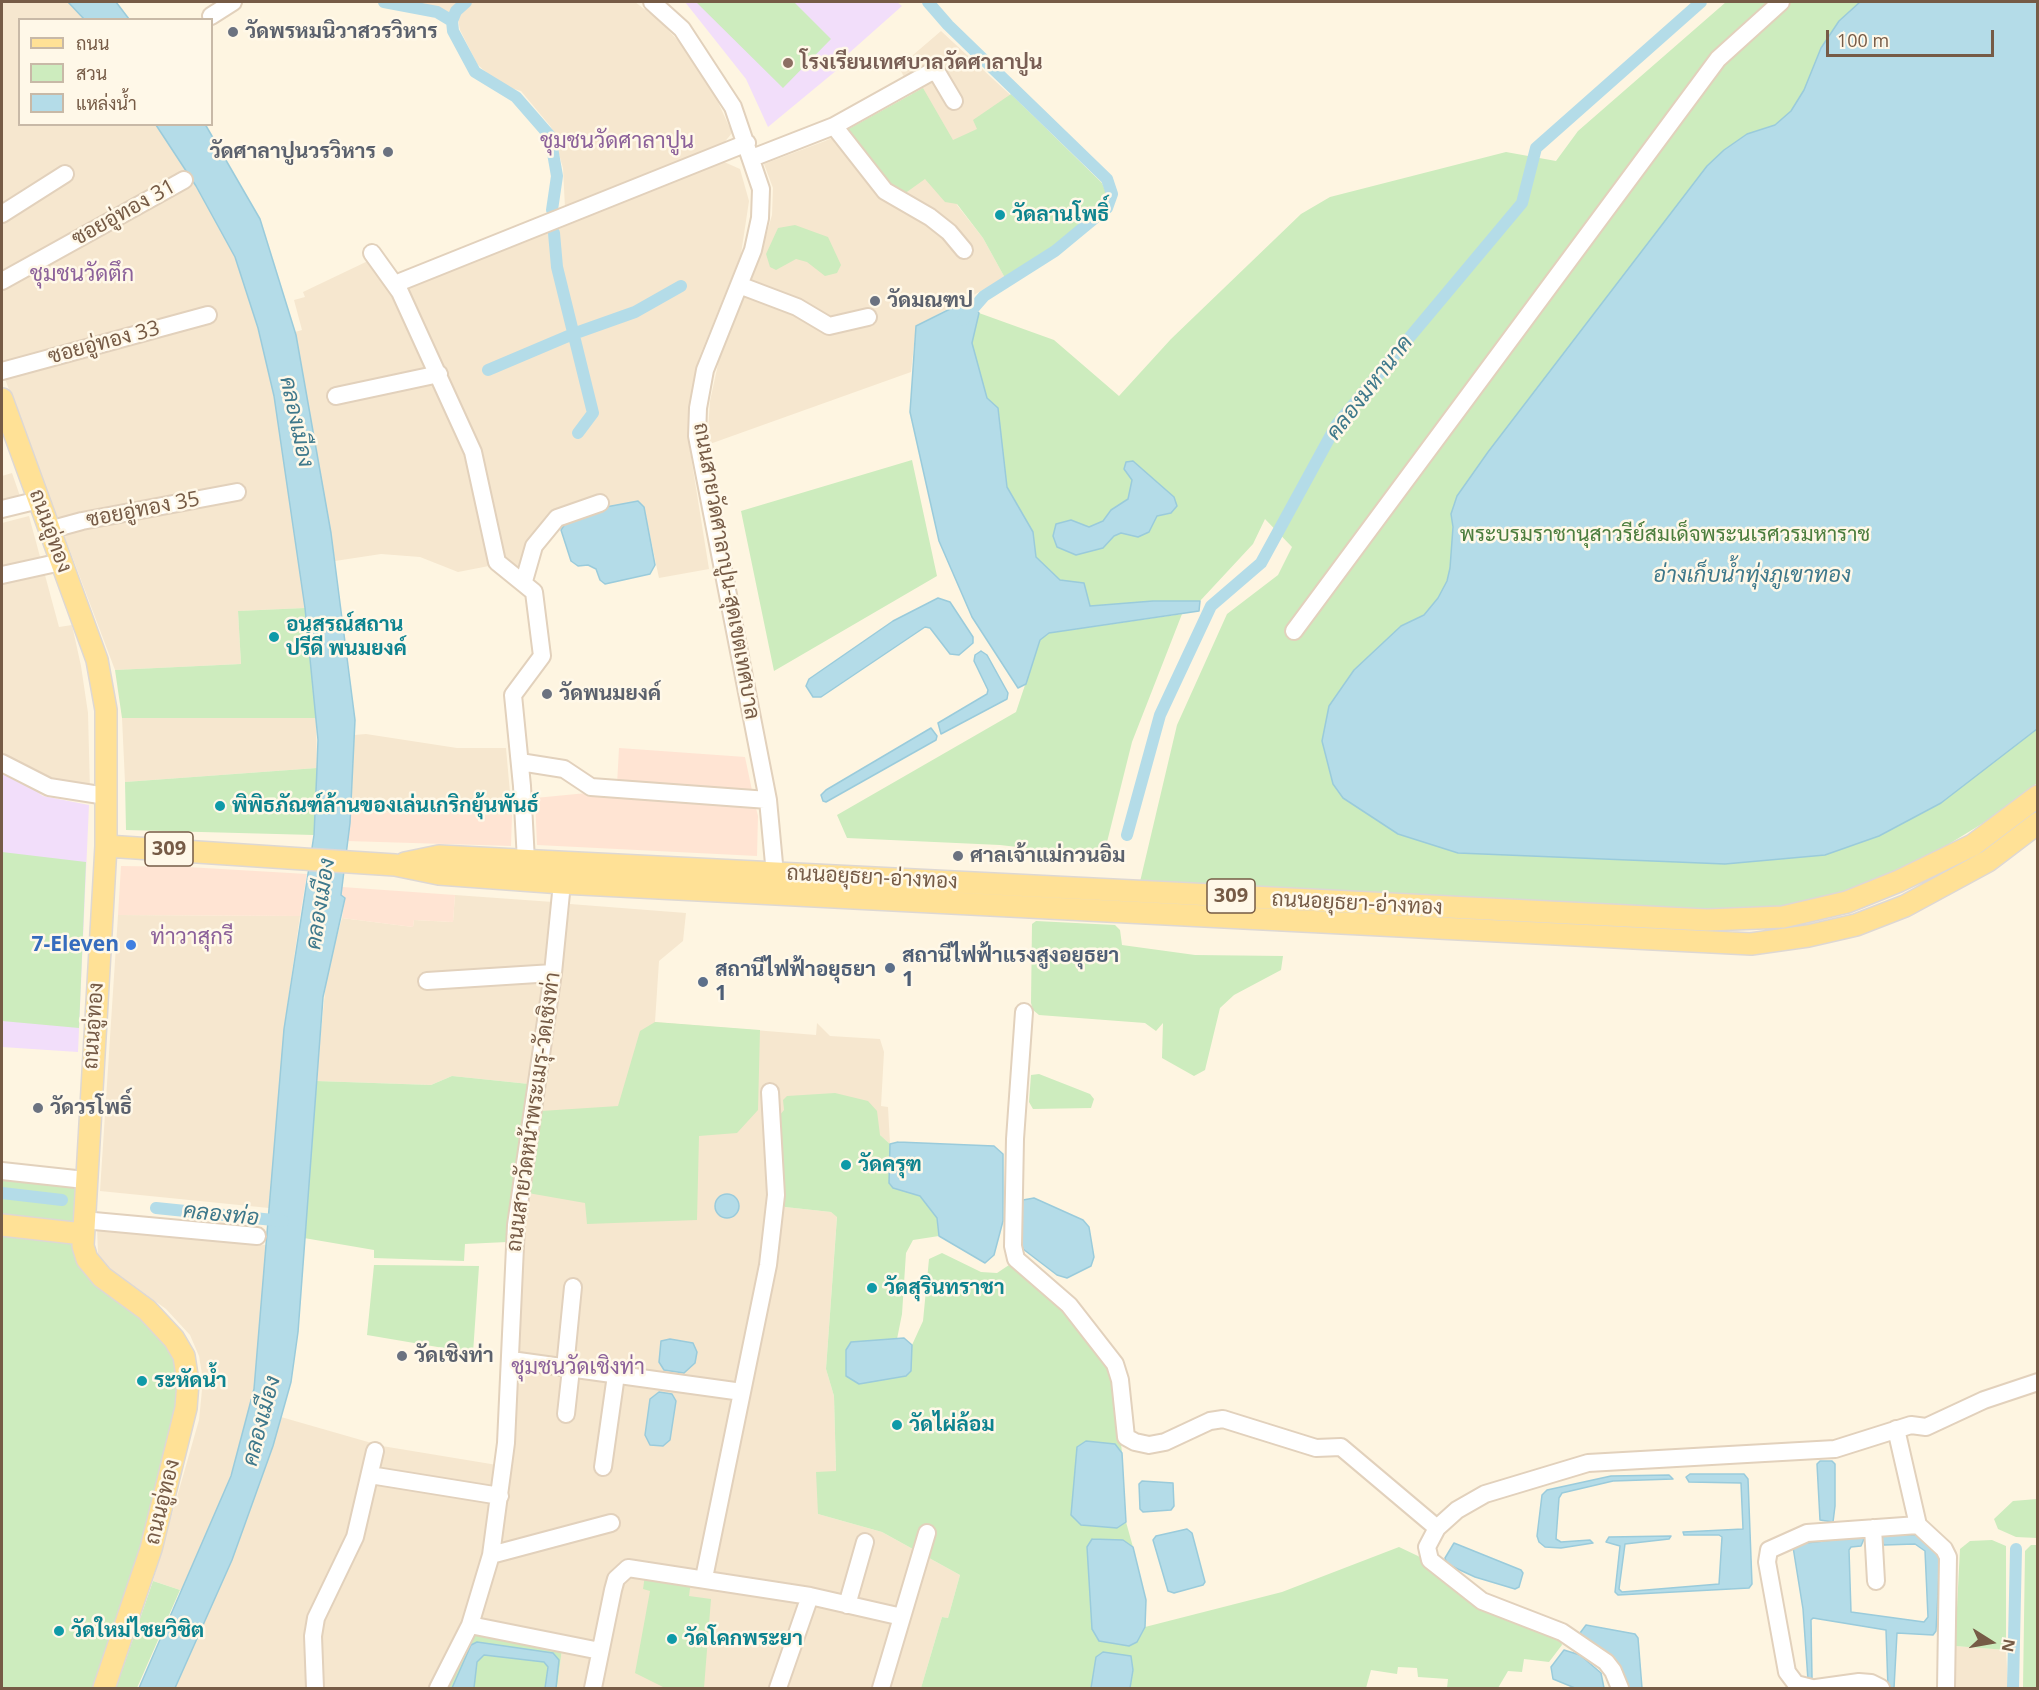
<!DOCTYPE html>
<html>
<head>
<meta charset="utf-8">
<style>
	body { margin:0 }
	#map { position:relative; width:2039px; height:1690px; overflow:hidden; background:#fef5e1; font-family:"Open Sans",Sarabun,sans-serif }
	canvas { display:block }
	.frame { position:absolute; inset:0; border:3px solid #765b46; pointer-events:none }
	.legend { position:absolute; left:18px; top:18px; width:195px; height:108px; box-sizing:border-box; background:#fff8e8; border:2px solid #c8b9a7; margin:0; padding:8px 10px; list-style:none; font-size:18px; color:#765b46 }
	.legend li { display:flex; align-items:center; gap:12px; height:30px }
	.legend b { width:30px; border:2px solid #c8b9a7 }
	.north { position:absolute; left:1961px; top:1612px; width:60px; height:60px; -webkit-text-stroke:4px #fff8e8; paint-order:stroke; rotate:101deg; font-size:16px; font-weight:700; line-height:24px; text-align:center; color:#765b46 }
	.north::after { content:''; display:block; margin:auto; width:21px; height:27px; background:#765b46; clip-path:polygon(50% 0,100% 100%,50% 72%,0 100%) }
	.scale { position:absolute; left:1826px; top:30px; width:168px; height:27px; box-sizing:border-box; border:3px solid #765b46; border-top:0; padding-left:8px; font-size:18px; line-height:21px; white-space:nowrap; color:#765b46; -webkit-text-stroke:4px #fff8e8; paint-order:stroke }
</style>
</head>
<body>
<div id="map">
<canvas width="2039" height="1690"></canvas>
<div class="frame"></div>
<ul class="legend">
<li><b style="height:8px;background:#ffe196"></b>ถนน</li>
<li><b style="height:16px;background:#cdecbe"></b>สวน</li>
<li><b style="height:16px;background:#b4dce8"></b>แหล่งน้ำ</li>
</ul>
<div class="north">N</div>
<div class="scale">100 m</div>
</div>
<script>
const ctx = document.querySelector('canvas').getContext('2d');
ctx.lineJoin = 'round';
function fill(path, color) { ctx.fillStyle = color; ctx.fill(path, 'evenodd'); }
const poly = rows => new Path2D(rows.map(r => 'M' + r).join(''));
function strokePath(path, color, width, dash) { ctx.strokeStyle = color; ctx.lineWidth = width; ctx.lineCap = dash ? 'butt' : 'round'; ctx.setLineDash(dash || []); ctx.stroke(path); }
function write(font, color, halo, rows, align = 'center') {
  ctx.font = font + ' "Open Sans",Sarabun,sans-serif'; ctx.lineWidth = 5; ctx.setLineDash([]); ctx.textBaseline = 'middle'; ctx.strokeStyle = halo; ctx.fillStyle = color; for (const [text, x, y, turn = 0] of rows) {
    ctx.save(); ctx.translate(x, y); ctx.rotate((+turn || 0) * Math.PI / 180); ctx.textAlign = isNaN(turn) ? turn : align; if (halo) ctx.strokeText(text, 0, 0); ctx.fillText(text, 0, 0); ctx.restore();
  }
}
fill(poly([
	[2,2,68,2,84,19,20,20,20,124,156,125,196,186,235,257,258,328,274,396,305,608,238,611,241,664,115,670,2,371],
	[410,2,635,2,660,21,682,45,714,93,732,133,723,144,565,208,563,168,551,127,521,91,500,85,477,64,460,30,458,19,435,6],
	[941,31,1019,103,957,205,983,238,1005,278,916,326,911,372,707,445,710,401,720,355,763,246,772,215,773,188,764,164,825,141,915,99,899,67],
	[722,161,740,169,749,201,741,254,699,358,688,412,688,438,709,569,659,578,644,507,599,508,560,513,522,577,505,567,478,451,406,289],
	[370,260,399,301,468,451,494,565,458,572,420,557,381,554,335,561,295,332,302,330,294,300,305,297,303,292],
	[12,473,21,499,2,504,2,476],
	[29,516,59,627,72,625,81,666,88,713,90,791,52,785,2,760,2,523],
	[122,718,316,718,317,768,125,782],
	[366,734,457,748,506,748,512,815,350,812,354,735],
	[455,895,553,902,529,1084,452,1076,431,1085,316,1081,327,972,342,918,413,927,414,920,453,922],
	[570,904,686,913,683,941,659,961,655,1022,816,1035,817,1023,830,1036,880,1039,884,1052,881,1106,888,1107,890,1144,880,1135,785,1207,831,1212,837,1216,826,1369,834,1396,836,1472,818,1514,882,1532,960,1575,948,1618,942,1617,921,1688,557,1688,562,1649,472,1635,518,1358,524,1224],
	[118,915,300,916,284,1029,269,1208,100,1191],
	[97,1227,266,1245,254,1389,231,1476,183,1591,153,1581,199,1420,203,1380,199,1356,190,1335,166,1309,109,1268,98,1254],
	[281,1417,382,1446,497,1465,487,1531,471,1599,454,1643,430,1688,175,1688,232,1560],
	[1955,1646,2006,1650,2008,1688,1952,1688]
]), '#f6e7cf');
fill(poly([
	[619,748,745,757,753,795,617,785],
	[587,793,755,804,758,816,757,856,537,845,535,798],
	[350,812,512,815,511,846,347,841],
	[121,866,187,867,307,874,300,916,118,915],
	[342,887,455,895,453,922,414,920,413,927,342,918,345,898,341,895]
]), '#ffe4d3');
fill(poly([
	[685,2,897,2,902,6,840,61,843,65,768,127,746,79],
	[2,772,17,777,43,796,89,805,78,1052,2,1047]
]), '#f2defa');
fill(poly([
	[696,2,794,2,831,39,783,88],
	[1726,2,2037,2,2037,783,1993,817,1905,871,1798,907,1706,914,1139,886,1177,725,1227,614,1278,575,1292,547,1265,519,1253,544,1200,601,1153,601,1090,606,1084,583,1060,580,1036,557,1033,532,1007,487,998,409,987,398,972,343,979,313,1054,340,1119,396,1171,339,1301,214,1330,197,1506,152,1556,161,1578,131],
	[1124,469,1157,516,1149,532,1138,537,1121,532,1114,536,1102,548,1071,520,1089,527,1103,521,1111,510,1128,499,1132,480],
	[923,88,953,140,977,129,973,120,1011,94,1102,183,1106,193,1103,206,1058,245,1005,278,983,238,957,204,945,202,925,179,904,194,890,189,843,132],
	[795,225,828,237,841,265,837,273,825,276,807,262,796,259,776,270,770,267,766,254,778,228],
	[912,460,937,576,774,671,741,511],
	[305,608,316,718,122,718,115,670,241,664,238,611],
	[1182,614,1132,742,1107,842,1086,855,1000,845,847,838,837,815,1016,712,1040,640,1049,633],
	[317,768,314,835,126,830,125,782],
	[2,852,86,862,79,1028,2,1021],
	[1036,921,1115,925,1120,930,1122,945,1195,955,1283,956,1281,970,1234,995,1220,1008,1205,1070,1194,1076,1162,1058,1163,1023,1156,1031,1145,1023,1039,1015,1033,1010,1031,1003,1032,924],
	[655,1022,760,1030,758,1110,737,1133,699,1136,697,1220,587,1224,585,1203,528,1193,541,1111,618,1106,640,1031],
	[1039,1074,1090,1094,1094,1099,1091,1108,1033,1109,1029,1102,1031,1075],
	[452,1076,529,1084,507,1242,465,1244,464,1261,374,1258,374,1250,304,1238,316,1081,431,1085],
	[835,1093,868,1101,877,1111,880,1135,890,1144,889,1184,893,1188,920,1196,937,1218,939,1236,913,1240,906,1253,902,1314,897,1339,851,1343,859,1384,906,1376,911,1371,912,1345,923,1321,929,1259,942,1253,981,1272,997,1273,1012,1263,1081,1326,1114,1378,1122,1453,1115,1444,1071,1514,1081,1525,1117,1528,1126,1522,1133,1547,1123,1540,1137,1642,1145,1627,1282,1592,1399,1547,1418,1556,1483,1608,1559,1635,1562,1645,1549,1662,1524,1659,1522,1672,1508,1671,1498,1688,1447,1688,1448,1679,1418,1677,1417,1668,1398,1667,1397,1674,1371,1670,1366,1688,1130,1688,1133,1670,1096,1657,1091,1688,921,1688,942,1617,948,1618,960,1575,882,1532,818,1514,816,1472,836,1471,834,1396,826,1369,837,1217,831,1212,785,1207,781,1202,780,1115,784,1110,783,1100,787,1096],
	[2,1176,76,1184,76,1249,165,1341,175,1360,182,1381,146,1548,99,1688,2,1688],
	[374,1265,479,1266,473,1353,367,1335],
	[2037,1499,2037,1538,2016,1537,1998,1529,1994,1519,2013,1501],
	[1992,1540,2006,1546,2006,1650,1955,1646,1960,1549,1970,1541],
	[2031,1545,2038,1545,2037,1688,2023,1688,2025,1551],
	[645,1575,691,1581,689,1596,711,1599,704,1688,665,1688,635,1673,650,1591,643,1589],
	[153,1581,180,1590,137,1688,116,1688],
	[472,1635,562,1649,557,1688,445,1688]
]), '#cdecbe');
const water = poly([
	[68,2,116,2,129,19,84,19,68,2],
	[1860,2,2037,2,2037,729,1941,803,1879,836,1825,855,1725,864,1458,853,1398,834,1343,798,1333,784,1322,741,1329,706,1354,670,1401,626,1424,615,1438,598,1447,581,1450,568,1453,527,1451,514,1457,496,1488,452,1707,166,1724,150,1747,134,1775,125,1791,111,1804,90,1821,48,1839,21,1860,2],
	[205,124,260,219,296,335,331,533,355,720,350,823,341,895,345,898,323,997,298,1332,291,1382,273,1446,232,1560,175,1688,139,1688,231,1476,254,1389,284,1029,314,835,317,768,318,740,305,608,274,396,258,328,235,257,196,186,156,125,205,124],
	[966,301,979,313,972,343,987,398,998,408,1007,487,1033,532,1036,557,1060,580,1084,583,1090,606,1153,601,1200,601,1199,611,1049,633,1040,640,1026,684,1018,688,972,617,939,541,910,412,916,326,966,301],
	[1133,461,1174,497,1177,506,1171,513,1157,516,1149,532,1138,537,1121,533,1114,536,1103,548,1076,555,1057,547,1053,536,1056,524,1071,520,1089,527,1103,521,1111,510,1128,499,1132,480,1124,469,1126,462,1133,461],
	[638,501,644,507,655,565,650,574,605,584,600,580,596,569,588,565,578,566,571,561,561,530,569,518,590,510,638,501],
	[938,598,950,602,973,637,973,643,959,655,950,654,930,628,925,627,821,697,813,697,806,686,809,679,893,621,938,598],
	[981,651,987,655,1008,693,1007,699,941,734,938,723,987,694,988,690,974,661,975,655,981,651],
	[931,728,937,736,936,740,826,802,823,801,821,795,826,790,931,728],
	[898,1142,994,1146,1003,1154,1003,1221,994,1255,985,1263,939,1236,937,1218,920,1196,893,1188,889,1183,890,1144,898,1142],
	'715 1206a12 12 0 1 1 24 0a12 12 0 1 1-24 0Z',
	[1034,1198,1083,1220,1089,1227,1094,1257,1091,1266,1067,1278,1057,1275,1023,1249,1019,1237,1023,1200,1034,1198],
	[904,1338,912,1345,911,1371,906,1376,859,1384,846,1376,846,1350,851,1342,904,1338],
	[670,1339,693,1343,697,1352,695,1363,684,1373,664,1370,659,1362,661,1341,670,1339],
	[659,1392,672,1394,676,1401,670,1440,663,1446,650,1445,645,1435,650,1399,659,1392],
	[1086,1441,1115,1444,1122,1453,1126,1522,1117,1528,1081,1525,1071,1515,1077,1447,1086,1441],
	[1820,1461,1832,1461,1835,1464,1835,1506,1833,1522,1820,1520,1817,1464,1820,1461],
	[1690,1474,1744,1474,1748,1479,1752,1584,1749,1588,1618,1595,1615,1592,1620,1546,1606,1542,1609,1537,1671,1536,1669,1539,1625,1544,1619,1589,1622,1592,1719,1584,1722,1537,1719,1535,1684,1535,1683,1532,1743,1529,1741,1483,1689,1482,1686,1477,1690,1474],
	[1669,1475,1673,1479,1613,1481,1562,1493,1559,1498,1556,1539,1561,1542,1590,1540,1593,1543,1561,1548,1545,1547,1539,1542,1537,1536,1542,1495,1547,1490,1611,1476,1669,1475],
	[1142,1481,1173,1483,1174,1506,1171,1510,1143,1512,1140,1509,1139,1484,1142,1481],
	[1187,1529,1192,1533,1205,1582,1203,1585,1174,1593,1168,1591,1153,1540,1156,1536,1187,1529],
	[1884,1535,1920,1535,1940,1555,1936,1631,1933,1635,1897,1633,1894,1688,1888,1688,1886,1630,1813,1618,1811,1620,1812,1678,1808,1680,1803,1609,1793,1547,1797,1544,1860,1537,1864,1539,1861,1546,1851,1547,1849,1550,1851,1612,1924,1622,1928,1617,1925,1551,1915,1544,1884,1545,1881,1539,1884,1535],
	[1092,1539,1123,1540,1133,1547,1146,1600,1145,1627,1137,1642,1129,1646,1099,1641,1092,1629,1087,1547,1092,1539],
	[1454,1543,1521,1570,1523,1573,1519,1587,1515,1589,1475,1577,1447,1564,1445,1558,1454,1543],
	[1586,1625,1635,1634,1638,1638,1642,1688,1626,1688,1582,1636,1580,1633,1586,1625],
	[477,1642,553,1653,559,1660,556,1688,545,1688,548,1667,544,1662,484,1655,477,1662,474,1688,452,1688,471,1645,477,1642],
	[1564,1650,1580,1655,1601,1673,1604,1688,1575,1688,1553,1679,1551,1667,1564,1650],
	[1103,1652,1131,1656,1133,1670,1130,1688,1091,1688,1096,1657,1103,1652]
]);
fill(water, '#b4dce8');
strokePath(water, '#9acbdb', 1.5);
strokePath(poly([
	[384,2,437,12,452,21],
	[466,2,456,11,452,21,453,31,475,72,516,97,550,136,557,176,552,210],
	[928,2,948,25,1107,179,1112,194,1107,208,1055,251,984,296,963,320],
	[554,233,557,267,593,413,578,433],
	[488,370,573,334,635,312,681,286],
	[1127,835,1160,715,1211,606,1261,563,1337,424,1522,203,1536,148,1701,2],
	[2,1193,62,1200],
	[156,1208,283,1221],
	[2013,1688,2016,1549]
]), '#b4dce8', 12);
const minor = poly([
	[652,2,682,29,733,107,761,189,760,218,753,250,705,370,698,408,697,436,768,800,776,885],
	[211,16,233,2],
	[834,126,885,191,930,217,949,232,964,250],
	[752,158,834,126,931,72,938,74,954,101],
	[2,214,65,174],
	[372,253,400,292,473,452,497,562,534,592,542,656,513,695,522,786,526,861],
	[2,281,184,180],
	[395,284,747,143],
	[739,285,797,307,829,326,868,317],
	[2,371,208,315],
	[336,396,439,374],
	[2,509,39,500],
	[49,530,82,521,237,492],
	[2,575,61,562],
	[524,581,534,546,557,518,600,503],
	[1294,631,1718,59,1781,2],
	[520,762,564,769,591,787,768,800],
	[2,763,49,787,106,796],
	[427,981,553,973],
	[1024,1012,1015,1139,1013,1246,1016,1259,1069,1305,1115,1364,1120,1380,1126,1437,1135,1442,1149,1445,1165,1442,1210,1421,1223,1419,1316,1448,1341,1447,1437,1528,1457,1510,1485,1494,1588,1463,1835,1449,1911,1425,1926,1427,1984,1400,2038,1382],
	[2,1171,85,1180],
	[83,1220,257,1236],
	[511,1360,742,1392],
	[565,1368,573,1287],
	[566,1414,571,1369],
	[1896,1429,1918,1525,1944,1549,1948,1557,1946,1688],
	[603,1467,616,1375],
	[370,1475,500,1496],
	[1437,1528,1427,1547,1430,1560,1482,1601,1562,1632,1606,1662,1613,1671,1620,1688],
	[1873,1528,1876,1581],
	[491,1555,611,1523],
	[704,1578,768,1265,776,1195,770,1092],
	[847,1605,865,1542],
	[470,1625,600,1651],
	[315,1688,313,1636,316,1618,355,1537,375,1451],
	[438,1688,470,1625,491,1555,506,1443,516,1225,553,973,562,883],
	[593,1688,613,1590,616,1579,628,1568,810,1596,902,1617],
	[778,1688,810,1596],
	[881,1688,927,1533],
	[1812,1688,1796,1684,1787,1672,1767,1562,1769,1550,1807,1533,1918,1525],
	[1816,1688,1859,1682,1871,1683,1881,1688]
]);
const major = poly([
	[2,399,97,660,106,710,106,846,83,1246,87,1259,102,1277,147,1310,174,1339,184,1356,188,1382,186,1408,151,1549,104,1688],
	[106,846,395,865,439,874,562,883,1751,944,1808,936,1856,925,1905,906,1988,861,2038,823],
	[405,863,439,856,1707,920,1783,917,1847,902,1899,881,1973,845,2038,796],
	[2,1225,83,1234]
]);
strokePath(minor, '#e2d1bc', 20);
strokePath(major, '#ded8d3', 24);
strokePath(minor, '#fff', 16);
strokePath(major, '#ffe196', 21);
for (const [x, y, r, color] of [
	[233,32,6,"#6b7280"],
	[788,63,6,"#8d6e63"],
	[388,152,6,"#6b7280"],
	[1000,215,6,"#0f9aa8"],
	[875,301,6,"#6b7280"],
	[274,637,6,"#0f9aa8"],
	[547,694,6,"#6b7280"],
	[220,806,6,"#0f9aa8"],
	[958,856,6,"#6b7280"],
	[131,945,6,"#3f7fe0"],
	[890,968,6,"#5c6f8a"],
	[703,982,6,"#5c6f8a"],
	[38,1108,6,"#6b7280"],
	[846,1165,6,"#0f9aa8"],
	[872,1288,6,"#0f9aa8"],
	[402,1356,6,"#6b7280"],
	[142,1381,6,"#0f9aa8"],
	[897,1425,6,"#0f9aa8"],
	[59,1631,6,"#0f9aa8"],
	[672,1639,6,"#0f9aa8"]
]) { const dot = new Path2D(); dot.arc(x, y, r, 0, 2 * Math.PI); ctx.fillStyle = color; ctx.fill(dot); strokePath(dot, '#fff8e8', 2); }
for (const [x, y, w] of [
	[169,849,48],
	[1231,896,48]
]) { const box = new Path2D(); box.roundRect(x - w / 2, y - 17, w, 34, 4.5); ctx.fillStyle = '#fff8e8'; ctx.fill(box); strokePath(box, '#765b46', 1.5); }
write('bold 20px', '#765b46', null, [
	["309",169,849],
	["309",1231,896]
]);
write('bold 21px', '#5b616d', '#fff8e8', [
	["วัดพรหมนิวาสวรวิหาร",245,32],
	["วัดศาลาปูนวรวิหาร",376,152,"right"],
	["วัดมณฑป",887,301],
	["วัดพนมยงค์",559,694],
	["ศาลเจ้าแม่กวนอิม",970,856],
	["วัดวรโพธิ์",50,1108],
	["วัดเชิงท่า",414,1356]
], 'left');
write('bold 21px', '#785e54', '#fff8e8', [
	["โรงเรียนเทศบาลวัดศาลาปูน",800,63]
], 'left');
write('21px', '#765b46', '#fff8e8', [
	["ซอยอู่ทอง 31",124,213,-29],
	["ซอยอู่ทอง 33",104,343,-15],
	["ซอยอู่ทอง 35",143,510,-11],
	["ถนนอู่ทอง",50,531,70],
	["ถนนสายวัดศาลาปูน-สุดเขตเทศบาล",726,571,80],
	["ถนนอยุธยา-อ่างทอง",872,878,3],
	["ถนนอยุธยา-อ่างทอง",1357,904,3],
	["ถนนอู่ทอง",94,1026,-86],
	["ถนนสายวัดหน้าพระเมรุ-วัดเชิงท่า",534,1112,-82],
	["ถนนอู่ทอง",163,1502,-76]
]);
write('bold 21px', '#0d838f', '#fff8e8', [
	["วัดลานโพธิ์",1012,215],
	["อนุสรณ์สถาน",286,625],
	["ปรีดี พนมยงค์",286,649],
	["พิพิธภัณฑ์ล้านของเล่นเกริกยุ้นพันธ์",232,806],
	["วัดครุฑ",858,1165],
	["วัดสุรินทราชา",884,1288],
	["ระหัดน้ำ",154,1381],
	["วัดไผ่ล้อม",909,1425],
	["วัดใหม่ไชยวิชิต",71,1631],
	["วัดโคกพระยา",684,1639]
], 'left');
write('21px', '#4b7d3d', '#fff8e8', [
	["พระบรมราชานุสาวรีย์สมเด็จพระนเรศวรมหาราช",1665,535]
]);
write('bold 21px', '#366cbe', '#fff8e8', [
	["7-Eleven",119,945]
], 'right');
write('bold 21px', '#4e5e75', '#fff8e8', [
	["สถานีไฟฟ้าแรงสูงอยุธยา",902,956],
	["1",902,980],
	["สถานีไฟฟ้าอยุธยา",715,970],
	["1",715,994]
], 'left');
write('22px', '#8c619a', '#fff8e8', [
	["ชุมชนวัดศาลาปูน",617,142],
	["ชุมชนวัดตึก",82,275],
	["ท่าวาสุกรี",192,938],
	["ชุมชนวัดเชิงท่า",578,1368]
]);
write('italic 22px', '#3e788b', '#fff8e8', [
	["คลองมหานาค",1370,388,-52],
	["คลองเมือง",296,422,78],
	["อ่างเก็บน้ำทุ่งภูเขาทอง",1752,576],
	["คลองเมือง",321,904,-81],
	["คลองท่อ",221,1215,6],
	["คลองเมือง",262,1421,-75]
]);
</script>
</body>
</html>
